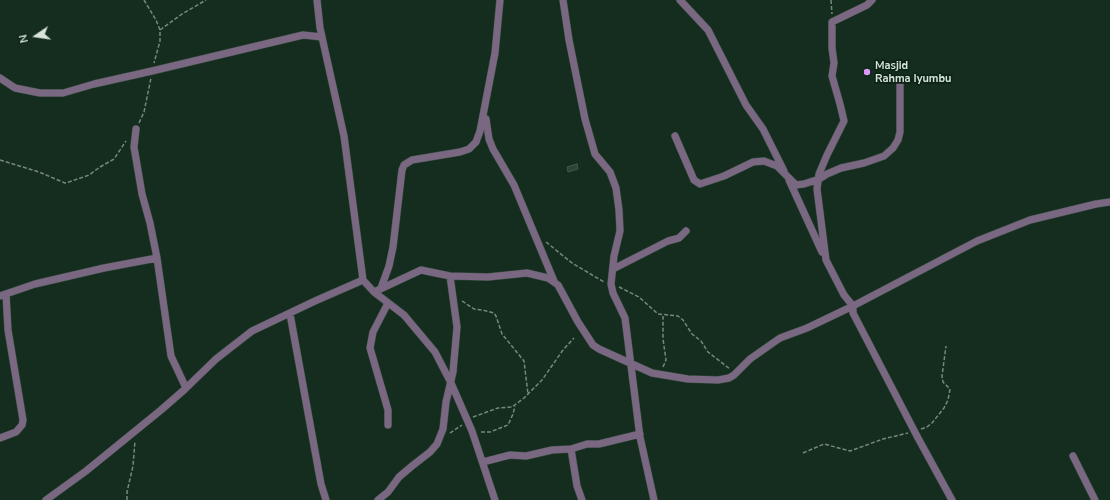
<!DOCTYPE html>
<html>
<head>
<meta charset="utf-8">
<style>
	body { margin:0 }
	#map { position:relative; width:1110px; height:500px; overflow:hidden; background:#152d1f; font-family:"Nunito Sans",sans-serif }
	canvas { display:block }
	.north { position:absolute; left:16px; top:16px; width:40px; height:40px; -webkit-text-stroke:3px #0b2416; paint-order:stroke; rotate:257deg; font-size:11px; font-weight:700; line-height:16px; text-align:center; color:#d6e4da }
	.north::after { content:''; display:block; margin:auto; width:14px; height:18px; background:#d6e4da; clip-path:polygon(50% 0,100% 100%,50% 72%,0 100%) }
</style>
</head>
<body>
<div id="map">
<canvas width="1110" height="500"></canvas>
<div class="north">N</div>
</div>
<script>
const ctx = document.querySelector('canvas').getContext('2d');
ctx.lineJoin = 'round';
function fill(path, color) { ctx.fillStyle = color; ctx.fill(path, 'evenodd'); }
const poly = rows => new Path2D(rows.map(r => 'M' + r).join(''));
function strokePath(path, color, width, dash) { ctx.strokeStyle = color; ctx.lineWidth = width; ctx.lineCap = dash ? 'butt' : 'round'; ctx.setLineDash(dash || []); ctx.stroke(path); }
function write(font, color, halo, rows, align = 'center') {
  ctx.font = font + ' "Nunito Sans",sans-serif'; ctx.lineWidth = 3.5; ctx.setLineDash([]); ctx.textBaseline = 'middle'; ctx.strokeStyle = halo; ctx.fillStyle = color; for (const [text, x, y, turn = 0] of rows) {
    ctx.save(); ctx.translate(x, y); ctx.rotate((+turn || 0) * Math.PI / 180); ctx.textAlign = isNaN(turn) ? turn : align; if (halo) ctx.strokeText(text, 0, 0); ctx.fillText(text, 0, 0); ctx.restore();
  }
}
const building = poly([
	[577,164,578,169,568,172,567,167,577,164]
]);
fill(building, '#2b4435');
strokePath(building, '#405a49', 1);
const minor = poly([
	[317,0,320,28,344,136,363,280],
	[563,0,569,40,585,119,595,154,610,172,616,188,619,210,620,231,614,256,611,284,613,293,625,318,640,437,654,500],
	[680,0,708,30,746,105,763,129,784,171],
	[0,78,15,88,40,93,63,93,94,84,152,71,303,35,322,37],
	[486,119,489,139,493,149,514,185,554,281],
	[136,129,134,147,142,194,150,223,157,258,171,356,186,388],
	[675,136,694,180,700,184,724,176,753,162,764,161,777,166,796,185,804,184,819,179,827,174,841,168,864,163,884,156,893,148,898,140,900,132,900,79],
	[789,180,822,252],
	[613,269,668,241,679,238,686,231],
	[381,288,389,266,393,247,402,170,404,165,412,160,460,152,469,149,476,142,480,131,495,53,500,0],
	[374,292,404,315,435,352,451,383,472,431,495,500],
	[0,296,35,284,104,268,157,258],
	[388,303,373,332,370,348,388,410,388,425],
	[853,306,844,295,826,260,817,189,819,174,827,155,844,121,840,104,832,76,834,63,832,48,832,22,867,5,872,0],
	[853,306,853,313,918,438,952,500],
	[290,314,321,484,326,500],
	[0,438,16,432,22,425,23,420,8,330,6,294],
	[571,449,577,486,582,500],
	[1073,456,1095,500],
	[483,462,510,455,526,456,552,450,571,449,587,444,599,444,640,434],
	[46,500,86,471,161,410,184,390,216,359,252,331,315,301,363,280,374,292,421,270,450,276,488,277,527,273,548,278,558,285,578,322,593,345,599,349,652,373,688,379,718,380,729,378,734,375,750,359,780,338,807,328,853,306,977,241,1030,220,1096,204,1110,202],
	[378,500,388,492,399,477,412,466,430,452,437,444,443,429,446,402,453,372,457,327,450,276]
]);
strokePath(minor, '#344a3d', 8);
strokePath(poly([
	[144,0,156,20,160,30,160,41,154,63],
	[831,0,832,14],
	[160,30,182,14,206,0],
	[139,123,144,112,151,78],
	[0,160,39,172,65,183,69,182,89,175,100,167,114,159,126,141],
	[546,242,572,263,604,282],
	[619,287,639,297,658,314,678,316,683,320,692,334,701,341,708,352,730,369],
	[462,301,474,309,482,310,494,313,496,316,502,334,524,361,528,394],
	[663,367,666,360,663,339,663,316],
	[473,417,498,408,512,407,524,398,542,380,563,350,574,338],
	[921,429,927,427,932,423,944,408,948,400,950,389,943,382,942,376,946,346],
	[481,432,490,432,508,425,513,414,515,406],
	[450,433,462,425],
	[803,453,824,444,850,451,883,439,908,433],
	[127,500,127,492,133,466,135,441]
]), '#75887c', 1.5, [4, 2]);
strokePath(minor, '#7a6781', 7);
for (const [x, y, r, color] of [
	[867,72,4,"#db99f5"]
]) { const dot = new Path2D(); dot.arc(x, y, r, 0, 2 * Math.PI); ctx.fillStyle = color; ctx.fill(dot); strokePath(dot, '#0b2416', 1.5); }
write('bold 11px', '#d6e4da', '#0b2416', [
	["Masjid",875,66],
	["Rahma Iyumbu",875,79]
], 'left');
</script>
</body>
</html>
